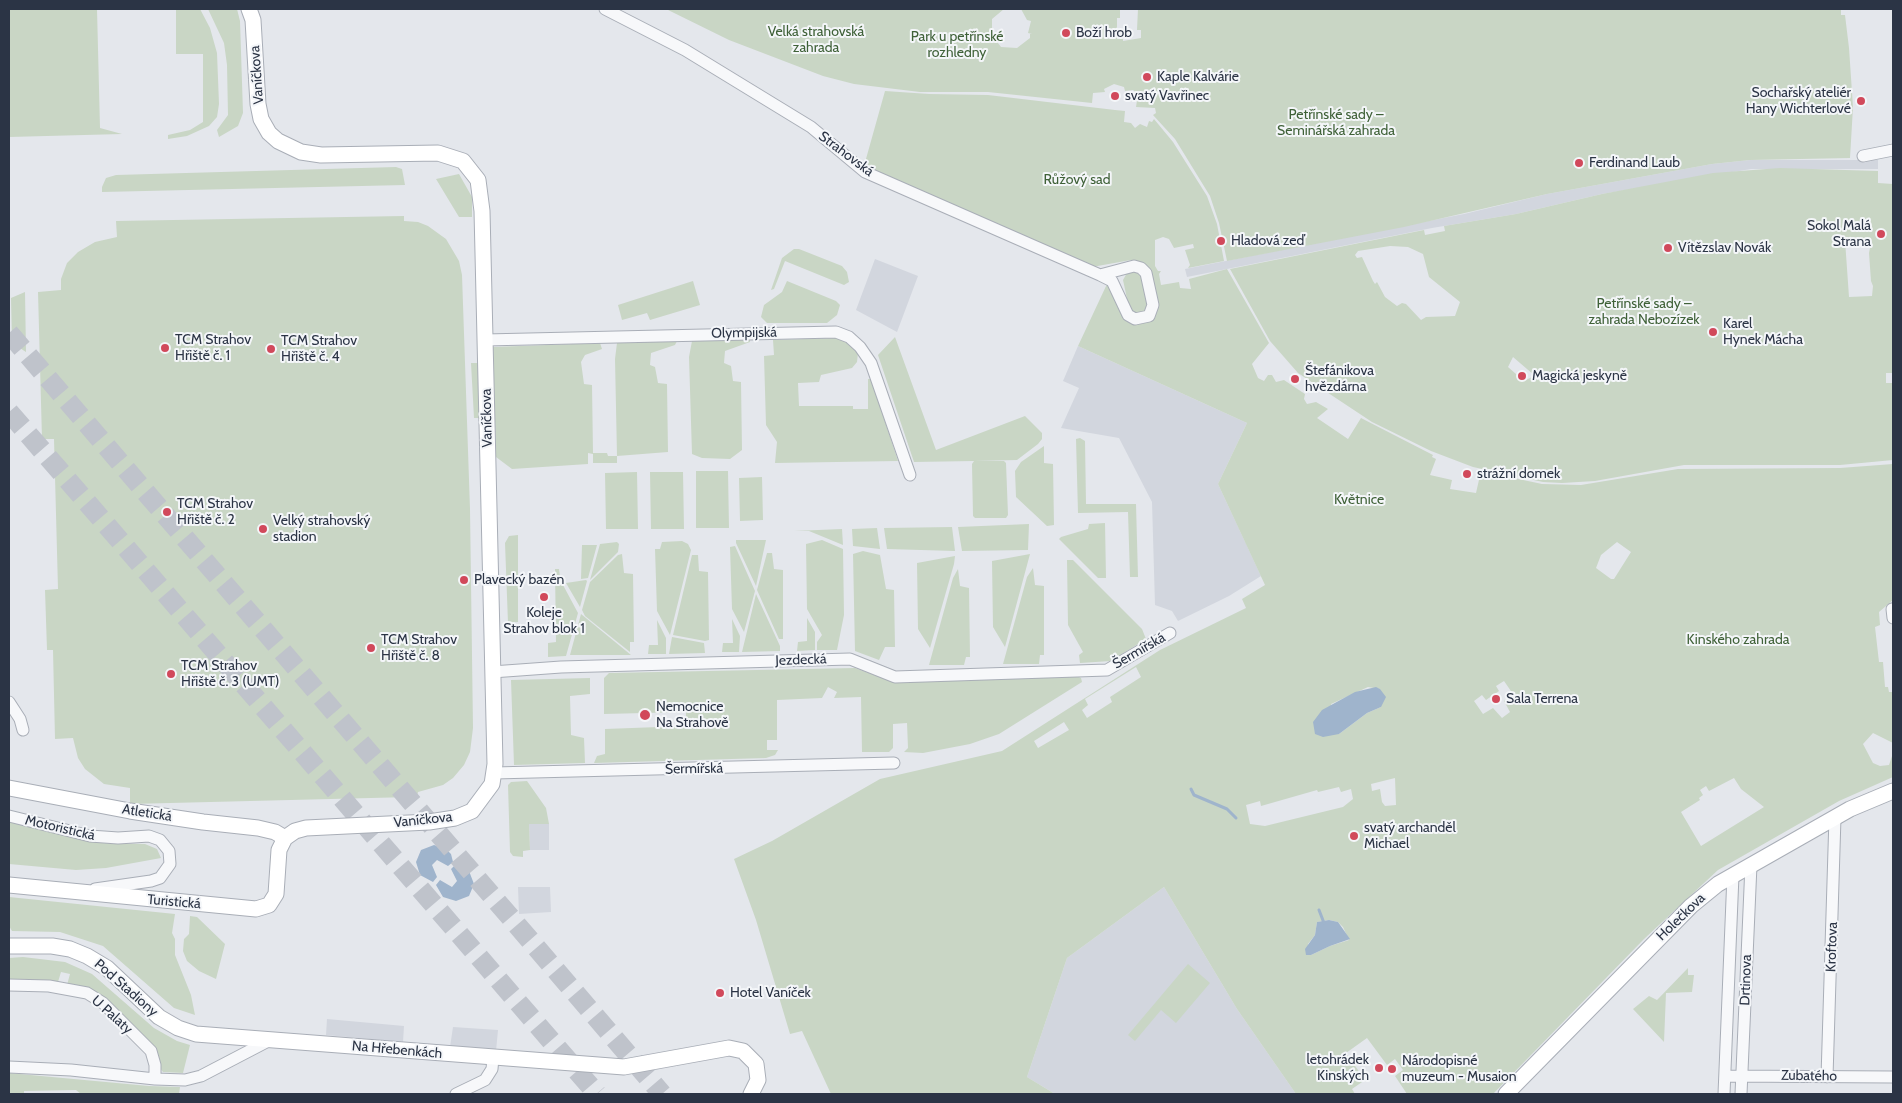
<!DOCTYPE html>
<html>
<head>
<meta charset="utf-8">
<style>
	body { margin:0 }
	#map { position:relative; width:1902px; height:1103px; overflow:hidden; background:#e4e7ec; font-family:Cabin,sans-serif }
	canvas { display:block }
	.frame { position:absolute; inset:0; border:10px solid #2b3445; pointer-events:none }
</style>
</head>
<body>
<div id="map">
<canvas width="1902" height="1103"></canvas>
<div class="frame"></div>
</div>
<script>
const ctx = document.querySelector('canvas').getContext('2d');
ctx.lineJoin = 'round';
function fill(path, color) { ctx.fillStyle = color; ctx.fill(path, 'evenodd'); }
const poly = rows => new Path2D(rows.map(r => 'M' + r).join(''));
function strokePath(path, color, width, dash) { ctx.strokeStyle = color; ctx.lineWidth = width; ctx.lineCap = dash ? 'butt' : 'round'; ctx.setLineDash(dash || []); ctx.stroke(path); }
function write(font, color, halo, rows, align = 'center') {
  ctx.font = font + ' Cabin,sans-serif'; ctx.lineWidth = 4; ctx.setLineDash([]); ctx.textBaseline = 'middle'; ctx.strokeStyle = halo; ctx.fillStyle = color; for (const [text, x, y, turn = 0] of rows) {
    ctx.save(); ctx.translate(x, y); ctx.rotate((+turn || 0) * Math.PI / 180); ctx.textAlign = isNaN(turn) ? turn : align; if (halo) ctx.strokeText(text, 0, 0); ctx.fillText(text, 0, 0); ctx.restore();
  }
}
fill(poly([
	[1750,160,1878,160,1878,169,1751,169,1602,194,1516,214,1432,228,1187,277,1185,269,1464,214,1547,194,1712,164],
	[875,259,918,276,897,332,856,310],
	[1078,346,1247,423,1218,484,1261,576,1229,596,1178,621,1172,611,1155,605,1152,502,1119,438,1061,428,1079,388,1063,381],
	[529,824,549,824,549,850,530,850],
	[518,887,550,887,551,912,519,914],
	[1164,887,1237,1009,1296,1094,1055,1094,1027,1077,1067,958],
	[327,1019,404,1026,403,1042,326,1035],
	[453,1027,498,1030,496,1051,450,1047]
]), '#d2d6de');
fill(poly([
	[9,9,97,9,100,128,122,134,9,137],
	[176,9,200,9,210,28,217,53,219,104,217,117,209,126,187,136,168,139,168,135,190,130,203,122,203,54,176,54],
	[208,9,237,9,240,21,243,113,238,126,219,137,217,130,228,115,227,65,224,43],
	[666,9,1004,9,992,19,992,35,1001,47,1017,48,1030,38,1030,34,1032,34,1028,33,1031,21,1027,20,1021,9,1005,9,1136,9,1120,9,1120,18,1117,18,1117,39,1123,39,1123,41,1141,38,1141,30,1137,30,1138,9,1841,9,1841,15,1845,15,1849,48,1853,107,1850,158,1750,160,1712,164,1547,194,1404,227,1227,261,1219,223,1210,196,1175,139,1153,115,1156,113,1155,108,1136,107,1138,94,1133,90,1125,91,1124,87,1114,84,1104,89,1105,92,1093,93,1092,103,988,92,920,92,854,84,823,76,729,40],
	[885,91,929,94,988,95,1115,110,1125,111,1124,122,1131,123,1135,128,1140,124,1147,127,1149,121,1152,122,1154,119,1173,142,1207,196,1217,224,1224,261,1188,268,1190,265,1185,250,1194,248,1193,244,1174,248,1169,239,1163,237,1155,240,1155,266,1158,271,1161,271,1159,274,1161,285,1179,282,1180,288,1191,289,1189,279,1227,269,1269,343,1252,364,1258,378,1264,381,1268,375,1272,375,1276,382,1284,380,1305,394,1304,399,1307,404,1316,402,1328,409,1317,418,1348,439,1361,418,1433,455,1432,457,1436,459,1430,475,1452,480,1450,489,1476,493,1481,471,1542,484,1581,485,1678,469,1840,468,1893,464,1893,600,1879,612,1880,625,1875,627,1879,662,1883,662,1885,687,1888,687,1889,692,1893,692,1893,743,1873,733,1863,744,1873,763,1880,766,1889,765,1893,753,1893,777,1839,801,1718,870,1644,939,1493,1094,1407,1094,1395,1076,1403,1070,1395,1059,1387,1065,1367,1038,1346,1053,1365,1080,1352,1089,1355,1094,1296,1094,1237,1009,1164,887,1067,958,1027,1077,1055,1094,831,1094,802,1031,790,1034,756,920,734,859,772,841,880,779,1002,751,1160,650,1246,608,1242,599,1265,585,1218,484,1247,423,1078,346,1107,284,1124,316,1149,321,1146,265,1131,260,1092,267,864,166],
	[1617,542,1631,552,1614,579,1611,579,1596,568,1601,555],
	[1136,667,1141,677,1110,697,1112,702,1087,718,1082,710,1088,705,1085,699],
	[1504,681,1513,694,1504,701,1510,712,1502,718,1493,708,1483,714,1474,701,1482,695,1486,700,1499,691,1496,686],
	[1368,687,1380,689,1381,707,1367,713,1339,734,1331,704],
	[1064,722,1069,730,1038,748,1034,741],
	[1395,778,1396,805,1385,806,1382,802,1380,789,1372,791,1371,784],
	[1734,778,1741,789,1764,807,1701,846,1681,812,1700,800,1699,798,1703,795,1700,790,1706,786,1709,791],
	[1339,787,1341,792,1351,789,1353,799,1343,807,1265,826,1250,824,1246,805,1260,801,1261,806,1317,790,1318,792],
	[1329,920,1338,922,1343,927,1349,940,1330,946,1311,955,1308,944,1315,935,1317,922],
	[396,167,402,169,405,185,102,192,102,187,106,178,116,175],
	[1780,168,1878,171,1878,183,1893,184,1893,373,1886,373,1886,383,1893,383,1893,460,1840,465,1684,465,1595,481,1562,483,1543,482,1473,467,1431,451,1372,422,1298,373,1270,341,1230,269,1424,230,1425,235,1445,231,1444,226,1516,214,1602,194,1713,173],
	[1869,238,1871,243,1869,253,1871,281,1873,286,1872,296,1849,297,1845,240],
	[1390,246,1408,247,1423,254,1429,277,1460,302,1455,316,1426,317,1421,320,1406,304,1402,303,1397,306,1385,297,1377,282,1375,284,1373,281,1362,257,1357,258,1355,255,1358,251],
	[1513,357,1534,375,1534,376,1524,381,1508,367],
	[459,174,472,197,472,217,459,217,436,179],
	[404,216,404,221,418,222,428,226,446,239,459,261,462,275,470,509,473,728,470,752,464,765,453,778,443,785,418,792,417,796,411,797,130,804,130,788,104,784,85,769,78,758,73,738,55,739,53,650,47,650,45,590,58,589,54,439,42,439,38,292,61,290,61,279,67,263,78,252,95,242,117,237,116,221],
	[794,249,799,249,842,266,847,272,849,282,844,285,785,261,774,289,771,290,782,258],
	[1128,271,1137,271,1141,276,1148,305,1145,313,1135,314,1129,308,1123,280],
	[693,281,700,305,650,320,647,313,622,320,618,305],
	[787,281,836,301,840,305,837,315,827,323,767,323,761,317,764,305,782,292],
	[25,292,26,352,12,343,11,298],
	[895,337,936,450,1025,416,1042,433,1042,439,1038,444,1017,460,974,461,1004,461,1006,463,1008,515,1006,518,975,518,973,516,972,464,974,461,914,462,878,355],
	[836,338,849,343,858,353,857,362,852,368,821,375,819,382,798,383,799,406,853,406,853,409,868,409,868,379,871,379,898,461,775,463,777,442,766,425,764,356,774,355,773,340],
	[750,339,750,342,725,351,724,363,731,366,733,381,741,382,742,450,730,459,702,458,692,454,689,357,692,341],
	[677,341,675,345,651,353,650,365,655,367,658,383,667,384,668,452,617,456,617,463,593,463,593,454,588,453,588,464,512,469,496,457,493,347,600,343,602,349,585,355,581,362,584,384,592,385,593,453,607,453,608,456,617,456,615,359,617,343],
	[471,363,479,363,479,418,474,418],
	[1080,438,1085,441,1086,504,1136,504,1138,577,1130,577,1128,512,1078,513,1076,439],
	[1044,446,1044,463,1053,464,1054,525,1047,526,1016,497,1015,471,1021,462],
	[696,471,728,471,729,528,696,528],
	[637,472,638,529,606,529,605,473],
	[650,472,683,472,684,529,651,529],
	[762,477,763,520,740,521,739,478],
	[1105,523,1106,578,1098,578,1059,539,1061,537,1088,529,1089,524],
	[1029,524,1028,550,962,551,958,527],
	[952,527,955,551,887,549,884,528],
	[877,528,880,549,853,546,852,529],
	[842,529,843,545,809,531,794,531],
	[518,535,518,622,508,623,505,543,509,536],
	[736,540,766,540,756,586,736,543],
	[822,540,843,549,844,615,837,650,817,650,817,642,822,635,807,609,806,544],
	[682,541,688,544,691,550,670,635,657,611,655,549,660,549,662,542],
	[617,542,619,544,618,552,590,580,600,544],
	[582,545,597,545,588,578,581,579],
	[735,546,755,591,744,632,732,609,730,547],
	[863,551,880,555,886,589,894,590,895,647,885,647,879,660,855,651,853,554],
	[767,553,772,553,774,569,783,570,783,639,779,639,757,590],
	[622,554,624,573,633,574,634,642,630,642,630,652,585,616,582,610,590,582,618,555],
	[1030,554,1005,647,993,627,992,561],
	[692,555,698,555,699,571,708,572,709,640,705,641,673,635],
	[955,556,954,564,930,648,918,629,917,563],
	[1067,560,1073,560,1142,629,1146,639,1111,661,1080,663,1079,655,1083,652,1068,625],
	[1033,568,1035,585,1044,586,1044,655,1040,655,1039,664,1003,664,1027,577],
	[555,569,559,569,561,585,563,585,578,613,566,656,548,657,548,643,556,642],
	[958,569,960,586,969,588,970,657,966,657,964,665,929,665,953,578],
	[586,580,587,581,580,607,566,583],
	[756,594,780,646,780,651,742,652],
	[581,614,631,655,570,655],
	[807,618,815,632,815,650,797,651,798,642,807,641],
	[732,619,740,636,739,652,722,652,723,643,733,643],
	[657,620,666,638,666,654,648,654,649,645,658,645],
	[672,637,704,643,705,653,669,654],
	[855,668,893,682,1077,676,1081,678,1082,682,999,734,970,744,923,753,904,752,908,748,907,723,893,724,893,748,889,752,862,752,861,697,834,698,837,692,828,687,822,698,777,700,777,740,767,740,767,750,778,750,775,755,766,758,594,763,597,756,605,754,605,729,686,726,686,712,604,714,604,678,609,673],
	[590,678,590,694,570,696,571,735,584,738,585,763,514,765,511,680],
	[527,781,546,808,549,824,529,824,530,850,523,851,523,857,513,856,510,852,508,785,511,782],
	[9,820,101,843,145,844,157,849,161,858,106,868,76,870,9,864],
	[9,897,175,914,172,933,175,939,175,955,191,995,195,1015,174,1008,103,946,60,932,12,931,9,926],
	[190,916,197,917,225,944,216,979,199,971,187,961,183,951,184,939,189,934],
	[23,957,65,962,92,974,154,1028,177,1041,190,1045,183,1073,163,1072,102,999,67,985,70,974,61,972,58,982,9,983,9,958],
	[1188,964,1210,983,1176,1023,1161,1010,1135,1041,1128,1035],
	[1688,968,1688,975,1694,975,1692,992,1666,993,1664,1042,1633,1009,1649,996,1657,1000],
	[9,1073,149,1086,180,1087,179,1094,81,1094,76,1090,24,1091,24,1094,9,1094]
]), '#c9d6c5');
fill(poly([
	[1376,687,1380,689,1386,697,1381,707,1367,713,1339,734,1323,737,1315,734,1313,722,1322,710,1355,692],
	[434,845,446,849,451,854,453,862,448,866,437,860,432,865,437,877,433,882,420,875,416,862,421,850],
	[456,864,469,871,474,884,469,896,456,901,443,897,436,885,440,880,452,887,457,881,451,869],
	[1329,920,1338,922,1350,939,1330,946,1311,955,1306,955,1305,949,1315,935,1317,922]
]), '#9fb4cc');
strokePath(poly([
	[1191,789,1194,795,1227,809,1236,818],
	[1319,910,1324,923]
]), '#9fb4cc', 3);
strokePath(poly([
	[9,333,662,1094],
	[9,412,597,1094]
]), '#bfc3cb', 20, [20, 10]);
const street = poly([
	[605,9,685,50,811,127,865,172,1100,275,1112,281,1128,315,1135,319,1149,316,1153,305,1146,273,1141,268,1134,266,1100,275],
	[1863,156,1893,150],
	[485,340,836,332,849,337,860,347,871,363,910,475],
	[1892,609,1893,618],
	[492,672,561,667,850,659,895,677,1107,670,1170,633],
	[9,702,20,719,23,730],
	[494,773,894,763],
	[9,816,90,836,118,838,149,836,160,840,169,851,170,864,160,878,151,881,95,889],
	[9,985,49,986,87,993,103,1003,151,1051,155,1065,155,1079],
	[9,1067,71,1070,155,1079,185,1080,201,1076,272,1039],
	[1725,1076,1893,1077],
	[1827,1077,1835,817],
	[456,1094,485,1080,492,1069,493,1058],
	[1724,1094,1733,875],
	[1741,1094,1751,865]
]);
const secondary = poly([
	[9,788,130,811,203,822,258,828,275,832,285,838],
	[9,885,256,909,269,905,276,894,279,850,285,838,295,831,306,828,429,822,455,818,472,811,492,784,495,764,482,211,478,180,463,161,438,153,321,155,301,152,278,141,269,133,261,119,258,104,253,20,249,9],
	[9,946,52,946,70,949,87,956,107,968,159,1017,178,1028,196,1034,624,1067,729,1048,743,1051,756,1064,758,1080,751,1094],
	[1506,1094,1691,906,1718,884,1850,809,1893,791]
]);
strokePath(street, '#a9aeb7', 13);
strokePath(secondary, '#a9aeb7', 17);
strokePath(street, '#f7f8fa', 11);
strokePath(secondary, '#fff', 15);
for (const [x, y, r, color] of [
	[1066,33,5,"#d1495b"],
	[1147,77,5,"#d1495b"],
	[1115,96,5,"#d1495b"],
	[1861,101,5,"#d1495b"],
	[1579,163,5,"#d1495b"],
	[1881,234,5,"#d1495b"],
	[1221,241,5,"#d1495b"],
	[1668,248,5,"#d1495b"],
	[1713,332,5,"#d1495b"],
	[165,348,5,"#d1495b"],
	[271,349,5,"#d1495b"],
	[1522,376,5,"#d1495b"],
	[1295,379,5,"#d1495b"],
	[1467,474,5,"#d1495b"],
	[167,512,5,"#d1495b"],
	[263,529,5,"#d1495b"],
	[464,580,5,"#d1495b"],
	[544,597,5,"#d1495b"],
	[371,648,5,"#d1495b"],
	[171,674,5,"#d1495b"],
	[1496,699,5,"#d1495b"],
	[645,715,6,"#d1495b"],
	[1354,836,5,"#d1495b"],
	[720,993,5,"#d1495b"],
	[1379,1068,5,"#d1495b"],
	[1392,1069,5,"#d1495b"]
]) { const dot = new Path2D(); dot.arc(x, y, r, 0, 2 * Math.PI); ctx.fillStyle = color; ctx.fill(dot); strokePath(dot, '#f4f6f9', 2); }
write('14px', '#3f6138', '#f4f6f9', [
	["Velká strahovská",816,32],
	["zahrada",816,48],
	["Park u petřínské",957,37],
	["rozhledny",957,53],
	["Petřínské sady –",1336,115],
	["Seminářská zahrada",1336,131],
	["Růžový sad",1077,180],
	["Petřínské sady –",1644,304],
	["zahrada Nebozízek",1644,320],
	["Květnice",1359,500],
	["Kinského zahrada",1738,640]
]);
write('14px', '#2b3445', '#f4f6f9', [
	["Boží hrob",1076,33],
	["Kaple Kalvárie",1157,77],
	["Sochařský ateliér",1851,93,"right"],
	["Hany Wichterlové",1851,109,"right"],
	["svatý Vavřinec",1125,96],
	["Ferdinand Laub",1589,163],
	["Sokol Malá",1871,226,"right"],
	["Strana",1871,242,"right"],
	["Hladová zeď",1231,241],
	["Vítězslav Novák",1678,248],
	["Karel",1723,324],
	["Hynek Mácha",1723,340],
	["TCM Strahov",175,340],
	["Hřiště č. 1",175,356],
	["TCM Strahov",281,341],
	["Hřiště č. 4",281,357],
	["Štefánikova",1305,371],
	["hvězdárna",1305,387],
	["Magická jeskyně",1532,376],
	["strážní domek",1477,474],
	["TCM Strahov",177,504],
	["Hřiště č. 2",177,520],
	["Velký strahovský",273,521],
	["stadion",273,537],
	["Plavecký bazén",474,580],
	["Koleje",544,613,"center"],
	["Strahov blok 1",544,629,"center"],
	["TCM Strahov",381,640],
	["Hřiště č. 8",381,656],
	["TCM Strahov",181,666],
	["Hřiště č. 3 (UMT)",181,682],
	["Sala Terrena",1506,699],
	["Nemocnice",656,707],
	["Na Strahově",656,723],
	["svatý archanděl",1364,828],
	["Michael",1364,844],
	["Hotel Vaníček",730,993],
	["letohrádek",1369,1060,"right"],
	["Kinských",1369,1076,"right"],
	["Národopisné",1402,1061],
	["muzeum - Musaion",1402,1077]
], 'left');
write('14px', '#2b3445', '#f4f6f9', [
	["Vaníčkova",257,75,-94],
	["Strahovská",846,154,37],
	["Olympijská",744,333,-1],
	["Vaníčkova",487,418,-91],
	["Šermířská",1139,651,-30],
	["Jezdecká",801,660,-2],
	["Šermířská",694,769,-1],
	["Atletická",147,813,9],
	["Vaníčkova",423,820,-6],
	["Motoristická",60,828,13],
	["Turistická",174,902,5],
	["Holečkova",1681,917,-44],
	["Kroftova",1832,947,-88],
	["Drtinova",1746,980,-88],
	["Pod Stadiony",126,988,41],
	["U Palaty",112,1015,42],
	["Na Hřebenkách",397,1050,5],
	["Zubatého",1809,1076,1]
]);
</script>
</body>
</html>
